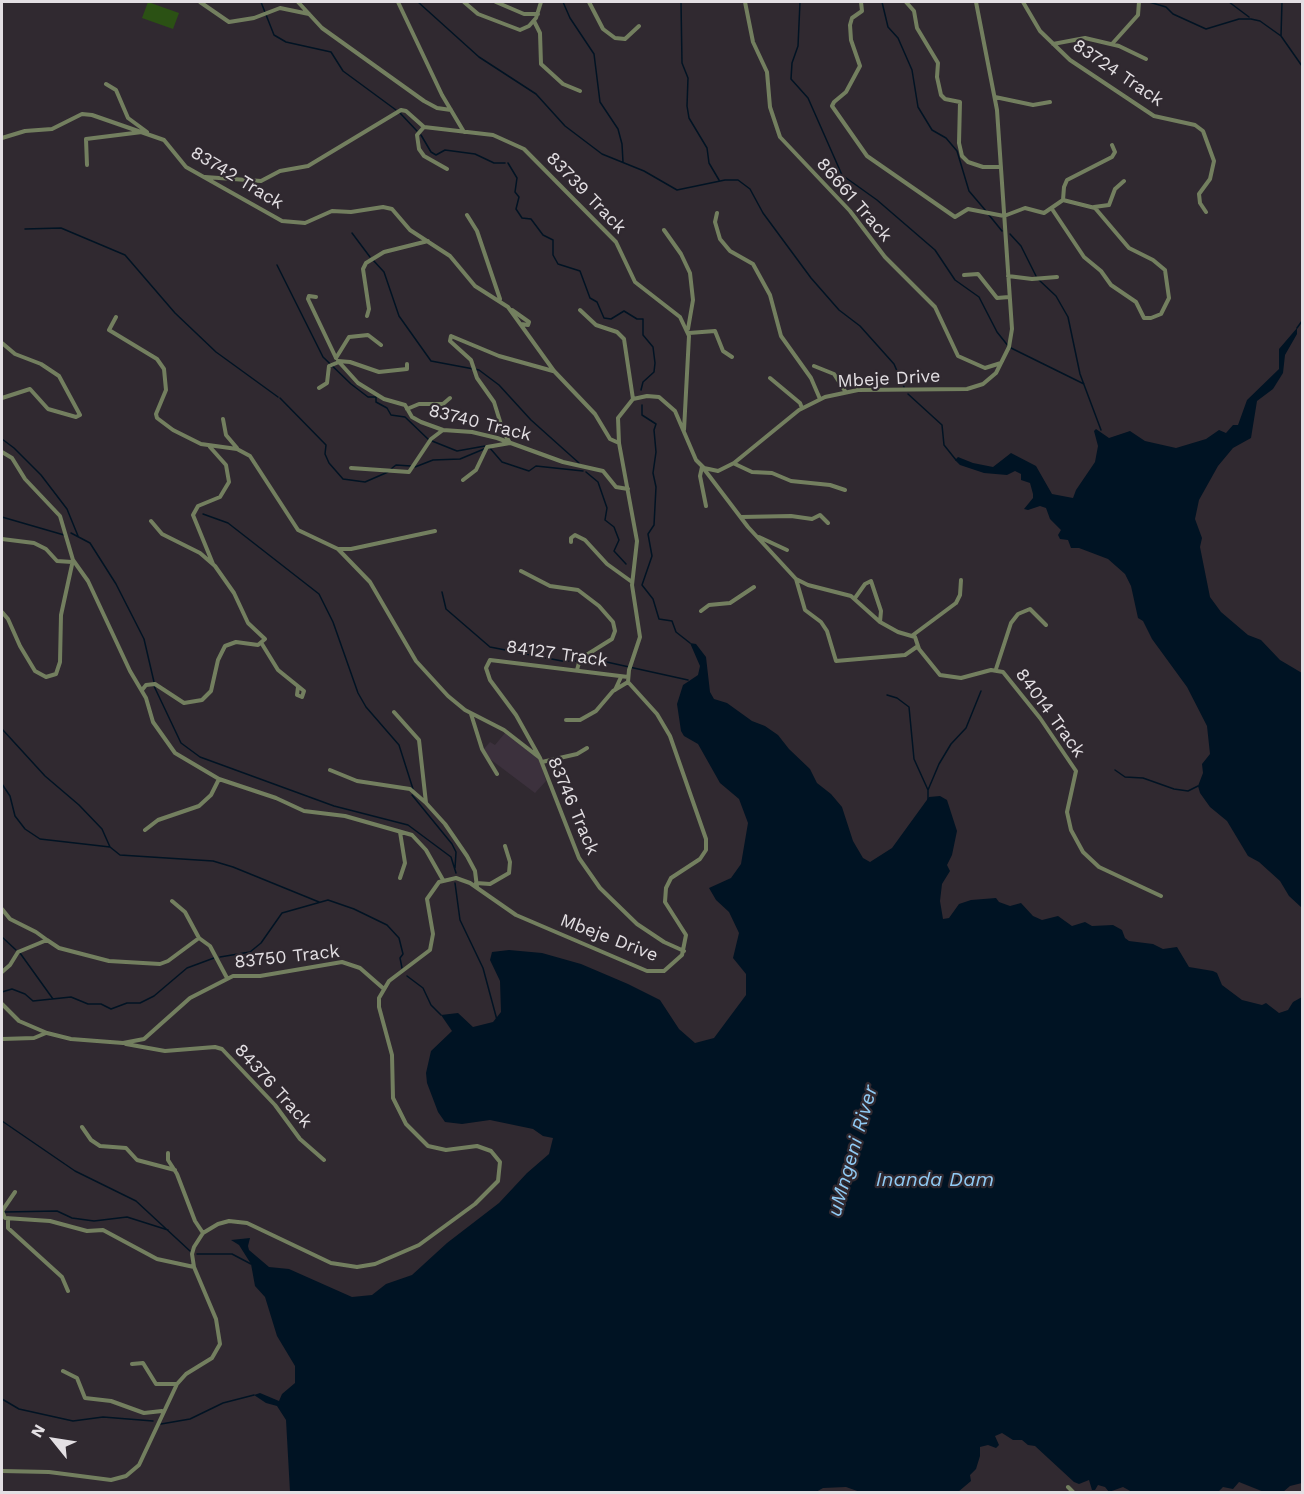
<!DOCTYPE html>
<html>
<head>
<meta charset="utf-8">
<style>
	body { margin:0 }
	#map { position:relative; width:1304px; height:1494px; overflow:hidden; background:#302930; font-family:"Work Sans",sans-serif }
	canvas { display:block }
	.frame { position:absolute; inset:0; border:3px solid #e3dfe3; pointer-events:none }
	.north { position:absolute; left:24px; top:1410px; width:60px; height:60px; -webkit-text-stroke:4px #302930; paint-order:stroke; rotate:300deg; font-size:16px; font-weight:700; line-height:24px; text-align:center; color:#e3dfe3 }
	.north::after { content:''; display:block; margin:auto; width:21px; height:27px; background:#e3dfe3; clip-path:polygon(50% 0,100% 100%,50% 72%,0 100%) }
</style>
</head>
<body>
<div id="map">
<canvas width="1304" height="1494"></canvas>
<div class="frame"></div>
<div class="north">N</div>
</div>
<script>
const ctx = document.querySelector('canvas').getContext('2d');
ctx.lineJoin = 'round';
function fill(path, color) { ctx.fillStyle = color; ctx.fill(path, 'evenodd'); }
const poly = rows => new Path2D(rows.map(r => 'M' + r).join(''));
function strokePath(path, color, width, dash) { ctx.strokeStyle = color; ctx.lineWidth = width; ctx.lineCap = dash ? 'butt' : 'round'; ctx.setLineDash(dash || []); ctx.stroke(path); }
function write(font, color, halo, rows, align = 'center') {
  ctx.font = font + ' "Work Sans",sans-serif'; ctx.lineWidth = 4.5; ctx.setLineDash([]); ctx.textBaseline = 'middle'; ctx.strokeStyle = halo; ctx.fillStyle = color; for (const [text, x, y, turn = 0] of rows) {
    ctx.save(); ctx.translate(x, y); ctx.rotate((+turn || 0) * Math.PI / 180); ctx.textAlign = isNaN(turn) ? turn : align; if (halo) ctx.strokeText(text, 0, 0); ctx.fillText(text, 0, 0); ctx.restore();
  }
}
fill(poly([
	[505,733,539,758,546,781,535,793,486,756,483,750,490,742,495,745]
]), '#3c313d');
fill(poly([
	[148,2,179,13,173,29,142,18]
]), '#2b5114');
fill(poly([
	[1297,328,1297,334,1285,355,1283,373,1273,389,1257,401,1251,438,1233,448,1218,466,1199,500,1195,519,1202,538,1200,547,1210,597,1221,612,1248,635,1261,640,1280,660,1302,673,1302,908,1289,896,1280,881,1259,862,1248,856,1227,821,1210,807,1200,793,1198,786,1203,773,1202,764,1210,754,1207,726,1187,687,1152,639,1143,621,1138,618,1131,586,1125,574,1108,559,1079,548,1071,548,1068,540,1060,539,1058,535,1061,530,1050,519,1046,508,1040,506,1028,510,1024,509,1033,498,1033,494,1030,483,1021,480,1021,474,1015,471,1007,475,984,473,960,465,955,460,958,457,973,463,993,467,1011,453,1036,466,1052,494,1073,498,1076,490,1095,462,1098,446,1094,431,1096,429,1109,438,1130,431,1145,441,1176,448,1206,439,1219,430,1226,433,1233,425,1238,425,1247,400,1279,369,1279,349],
	[690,643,696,644,706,657,710,692,714,699,727,703,752,721,765,726,778,735,789,749,810,769,817,783,831,794,842,807,853,841,863,858,870,862,892,848,929,797,940,796,947,800,957,831,952,855,947,865,950,871,942,884,940,901,943,919,949,918,959,904,971,900,996,898,999,902,1010,906,1021,903,1033,916,1042,920,1058,916,1072,926,1085,922,1092,926,1113,925,1122,930,1125,938,1129,941,1153,944,1163,949,1177,947,1189,967,1213,971,1217,973,1222,985,1242,1000,1262,1005,1266,1003,1279,1013,1288,1010,1293,1002,1302,997,1302,1483,1290,1486,1283,1492,1264,1492,1239,1482,1233,1489,1223,1487,1218,1492,1132,1492,1123,1487,1109,1492,1105,1487,1098,1485,1095,1490,1092,1490,1089,1480,1079,1484,1074,1482,1035,1446,1028,1445,1022,1440,1013,1440,1002,1433,995,1436,999,1445,996,1448,988,1445,980,1447,980,1456,976,1469,970,1475,971,1481,958,1492,860,1492,846,1487,823,1488,816,1492,290,1492,286,1420,277,1406,266,1403,254,1395,260,1393,279,1401,282,1394,295,1383,295,1366,277,1336,265,1297,255,1286,251,1264,239,1245,231,1240,250,1238,248,1246,249,1250,269,1267,289,1269,352,1297,372,1295,386,1284,412,1275,447,1243,499,1203,527,1173,549,1154,553,1138,543,1136,533,1129,490,1120,462,1124,445,1122,438,1112,427,1083,426,1073,431,1051,452,1031,441,1015,458,1013,473,1027,493,1022,501,1012,500,981,490,960,492,952,509,950,542,953,581,964,628,984,660,1000,679,1029,695,1043,714,1038,746,995,746,974,733,958,739,933,729,912,716,900,709,888,731,878,741,864,748,823,739,799,720,783,698,744,684,736,681,731,677,704,683,685,698,675,700,666]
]), '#001323');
strokePath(poly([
	[261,2,274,35,286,42,331,52,343,71,396,110],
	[418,2,479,57,536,94,565,126,602,154,644,171,677,190,725,180,738,180,750,189,763,213,811,278,839,310,860,326,894,364,904,387],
	[563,2,570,18,594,54,600,102,618,129,622,144,623,162],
	[681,2,682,63,688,78,687,106,689,118,707,148,709,163,719,180],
	[800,2,798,46,792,63,791,79,808,98,842,175,877,200,935,250,955,280,979,297,997,332,1009,347,1084,384],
	[882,2,888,27,898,38,912,70,918,107,932,130,946,138,957,151,969,191,986,211],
	[1149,2,1166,7,1173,14,1206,29,1239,19,1251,19,1260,21,1281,36],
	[1229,2,1249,17],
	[1282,2,1281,36,1302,66],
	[400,113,417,131],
	[421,135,431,152,436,155,445,150,475,154,494,163,505,163],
	[508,163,517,178,515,192,519,197,516,209,522,218,531,219,543,235,553,240,553,255,558,264,580,271,590,298,597,302,604,318,611,319,624,311,637,319,643,319,643,335,653,347,655,363,654,372,643,382,641,390],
	[989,215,1002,231],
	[25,229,61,228,125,255,175,313,216,352,278,397],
	[352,233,370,257],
	[1010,234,1021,246,1036,276],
	[373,260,384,272,399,316,431,361,479,370,499,385,531,420,579,463],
	[277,265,323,357,351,384,368,397,376,397,376,402,387,408,391,415,405,417,429,440],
	[1039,280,1056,296,1068,317,1080,374,1101,430],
	[1297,328,1302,321],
	[908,394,942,425,944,445,956,460],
	[280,398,326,445,325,454,329,463,343,479,365,482,388,472],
	[642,405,642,415,656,424,654,430,656,452,653,473,656,487,654,525,648,534,652,556,642,585,653,599,659,619,672,621,676,632,690,643],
	[2,439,14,448,41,475,67,509,78,536],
	[432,441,457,451,485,446],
	[489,447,502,462,529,471,536,466,583,471],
	[415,467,433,460,460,459,484,449],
	[391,469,396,465,411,466],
	[586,472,598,482,607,508,605,520,614,527,619,540,614,551,626,564],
	[203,514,228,523,319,594,333,622,358,693,366,707,399,745,413,789],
	[2,517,64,535],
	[71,533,90,543,116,584,144,639,154,682],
	[442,592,446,609,490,647,562,661,577,661],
	[582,660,593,659,688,680],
	[154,686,181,743,200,757,334,806,408,825,451,857,456,873],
	[887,695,897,698,909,707,914,759,928,790],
	[2,729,45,776,79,805,102,829,110,847,120,855,213,861,233,867,319,902],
	[1115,770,1125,777,1143,778,1174,789,1188,791,1198,786],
	[2,784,10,796,15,816,25,829,40,839,110,847],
	[412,795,452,844,456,852,455,868],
	[928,800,928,790,939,764,951,744,966,728,981,691],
	[455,883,460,920,483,968,497,1020],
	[2,937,16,950],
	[20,953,53,999],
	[220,957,250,952,261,943,282,913,328,900,354,909,387,925,399,938,403,954,400,958,402,968],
	[407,976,423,988,431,1005,441,1015],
	[2,992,12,989,25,994,33,1001,71,997,88,1004,101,1004,111,1009,127,1003,140,1003,154,996,187,968,214,958],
	[2,1121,75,1171,136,1201,190,1251],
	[5,1212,57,1211,72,1218,94,1221,127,1217,168,1230],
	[197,1254,232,1254,251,1264],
	[2,1399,19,1409,73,1421,103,1417,153,1421],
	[161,1424,190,1419,223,1403,254,1395]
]), '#001323', 1.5);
strokePath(poly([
	[200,2,229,22,254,18,280,8,309,14],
	[298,2,322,28,424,101,437,108,451,110],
	[398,2,442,95,464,132],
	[464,2,478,14,520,30,529,26,536,18,541,2],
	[496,2,524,14,538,14],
	[589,2,603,29,615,38,625,39,639,26],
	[745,2,753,42,767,72,770,107,780,137,850,211,885,257,935,307,958,356,985,368,1001,363],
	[861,2,862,11,852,18,850,25,851,40,860,66,846,92,834,102,832,106,867,156,955,217,968,209,1004,216,1025,208,1044,213,1063,200],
	[906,2,914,11,917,28,938,63,937,77,941,95,945,99,960,102,959,143,962,156,968,162,983,167,1001,167],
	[1023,2,1040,31,1070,60,1154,116,1195,125,1203,131,1214,161,1210,179,1199,194,1200,203,1206,212],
	[534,21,540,33,541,64,563,84,580,91],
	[1053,44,1085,38,1119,46,1146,59],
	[1112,44,1138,15,1139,2],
	[106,84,116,90,128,118,147,132],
	[995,97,1033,105,1050,102],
	[424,127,493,135,524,149,616,242,635,282,680,317,689,336,684,430],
	[424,127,417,135,419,149,424,156,447,169],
	[2,138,25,131,52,129,82,114,92,115,164,140,186,167,282,221,305,223,332,211,351,212,383,207,392,209,410,230,450,256,475,286,508,307,554,371,595,414,610,439,619,443],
	[87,165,86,139,142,132],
	[205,177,261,181,280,171,308,166,401,110,406,111,424,127],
	[1063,200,1064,187,1067,180,1112,157,1115,152,1112,145],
	[1094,207,1109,205,1115,189,1124,181],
	[1052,209,1084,257,1101,271,1111,285,1136,302,1144,318,1151,318,1161,314,1169,298,1165,270,1153,260,1129,248,1095,208,1063,200],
	[717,213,715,222,720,239,730,251,753,264,770,295,781,336,811,378,820,399],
	[467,215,477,231,500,299],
	[664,230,681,254,690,273,693,300,688,329],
	[964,275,978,274,997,298,1009,297],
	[1008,276,1032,279,1057,277],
	[316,297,309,296,308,299,336,358],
	[512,310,529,322,528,325,521,324],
	[580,310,596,325,617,332,624,339,633,399],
	[367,316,369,309,363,269,366,263,384,252,428,241],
	[116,317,109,330,157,359,164,369,166,390,156,414,157,418,173,430,201,444,237,449,250,456,298,530,338,549,370,582,416,661,448,696,465,710,504,730,540,758,579,858,600,888,637,924,664,942,684,951],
	[689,333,715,331,723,351,732,357],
	[2,343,15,354,41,364,59,376,80,415,76,417,48,409,30,389,2,398],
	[336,358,349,337,368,335,381,345],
	[338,361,350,362,379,372,407,369,407,364],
	[814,366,834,374,845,391],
	[770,378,800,403,802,408],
	[319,388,327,383,329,366,339,362,358,383,384,399,405,405,412,417,421,422,443,430,472,432,497,438,563,462,603,471,616,487,628,489],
	[407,409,419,404,443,404,450,398],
	[223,419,226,435,237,448],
	[210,447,226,465,229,482,220,497,198,506,193,515,213,564],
	[2,452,12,458,25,479,60,516,73,560,88,581,130,671,146,698,153,722,175,753,219,779,276,798,304,811,345,816,412,835,426,850,443,880],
	[735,464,752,472,772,473,791,481,830,485,845,490],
	[702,467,700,476,706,506],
	[351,468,409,472,431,439,443,430],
	[704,469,748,527,796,579,808,585,851,596,880,622,898,632,915,637,919,649,940,675,961,678,991,670,1003,672,1040,718,1076,771,1067,812,1071,830,1083,852,1099,867,1161,896],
	[463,480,476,470,487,447,510,443,503,431,494,402,477,378,471,360,450,341,451,336,499,356,553,371],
	[741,517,791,516,812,519,820,515,828,523],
	[759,537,787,550],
	[2,539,34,543,46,549,57,561,72,562],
	[571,542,571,538,575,535,585,540,607,564,632,582],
	[339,549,351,549,435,531],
	[521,571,550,586,578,590,599,606,613,622,615,631,612,639,580,659,577,670],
	[796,579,805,610,821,622,827,631,836,661,905,655,918,646],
	[855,598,865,584,871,581,881,611,880,622],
	[701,611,709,605,730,603,754,587],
	[2,612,8,619,20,646,35,671,46,677,56,674,60,662,61,615,73,560],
	[913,635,956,603,960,595,961,580],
	[262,644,278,670,304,691,302,697,297,695,298,687],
	[996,669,1011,623,1018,614,1030,609,1046,625],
	[142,690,146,685,155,684,184,703,202,700,211,691,218,660,225,646,236,642,258,645,265,639,248,623,234,593,215,566,200,553,162,534,151,521],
	[615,690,621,677],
	[394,712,419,740,426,803,445,824,467,856,475,871,477,887],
	[471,714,482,749,497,774],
	[566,720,580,720,596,711,613,691,628,682],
	[540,758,516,715,490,680,486,668,490,660,628,677],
	[542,762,577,754,587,748],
	[330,770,357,781,410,789,425,802],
	[145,830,158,820,199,806,211,795,219,779],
	[400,832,405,863,400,878],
	[476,883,490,884,509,873,510,862,505,846],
	[172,901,185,912,199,938,210,946,227,978],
	[2,909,10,919,36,932,47,940,18,952,10,965,2,972],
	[47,940,59,948,109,961,160,964,168,961,199,938],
	[2,1004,19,1021,47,1033,71,1039,123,1043,144,1039,190,998,233,976,260,976,342,962,360,968,384,989],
	[2,1039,34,1038,46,1033],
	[126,1044,165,1051,215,1047,222,1049,275,1105,300,1139,324,1160],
	[82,1127,91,1140,100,1146,126,1148,137,1160,175,1170],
	[168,1153,168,1160,177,1174,195,1221,203,1233],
	[15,1192,2,1211,5,1218,50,1221,87,1231,103,1230,157,1259,194,1267],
	[8,1218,8,1228,62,1277,68,1291],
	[132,1364,143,1363,156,1384,177,1384],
	[63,1371,77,1378,85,1398,111,1401,144,1413,162,1411],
	[2,1471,49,1472,111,1480,126,1476,139,1465,177,1384,186,1374,212,1358,220,1344,216,1319,194,1267,192,1254,194,1247,203,1233,218,1224,229,1221,247,1223,331,1263,357,1267,375,1264,419,1245,475,1204,498,1181,500,1162,491,1151,477,1146,446,1150,428,1146,406,1124,393,1098,392,1055,379,1007,379,998,389,981,430,950,433,934,427,899,439,882,456,878,470,883,516,915,647,971,664,971,682,955,686,935,665,902,666,888,671,878,700,859,706,850,706,839,670,736,657,714,628,682,629,670,640,637,632,585,637,541,619,443,618,418,633,399,647,396,659,397,675,411,696,460,704,468,718,471,734,463,799,410,825,397,858,390,967,389,983,384,996,373,1009,347,1012,329,997,110,976,2],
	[1068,1487,1073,1492]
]), '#737f5f', 4);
write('18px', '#e3dfe3', '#302930', [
	["83724 Track",1118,73,34],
	["83742 Track",237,178,31],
	["83739 Track",586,193,46],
	["86661 Track",854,200,49],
	["Mbeje Drive",889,379,-3],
	["83740 Track",480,423,14],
	["84127 Track",557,654,8],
	["84014 Track",1050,713,54],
	["83746 Track",573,806,67],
	["Mbeje Drive",609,938,21],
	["83750 Track",287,957,-6],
	["84376 Track",273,1086,48]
]);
write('italic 20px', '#90caf4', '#302930', [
	["uMngeni River",853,1151,-74],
	["Inanda Dam",935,1180]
]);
</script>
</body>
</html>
